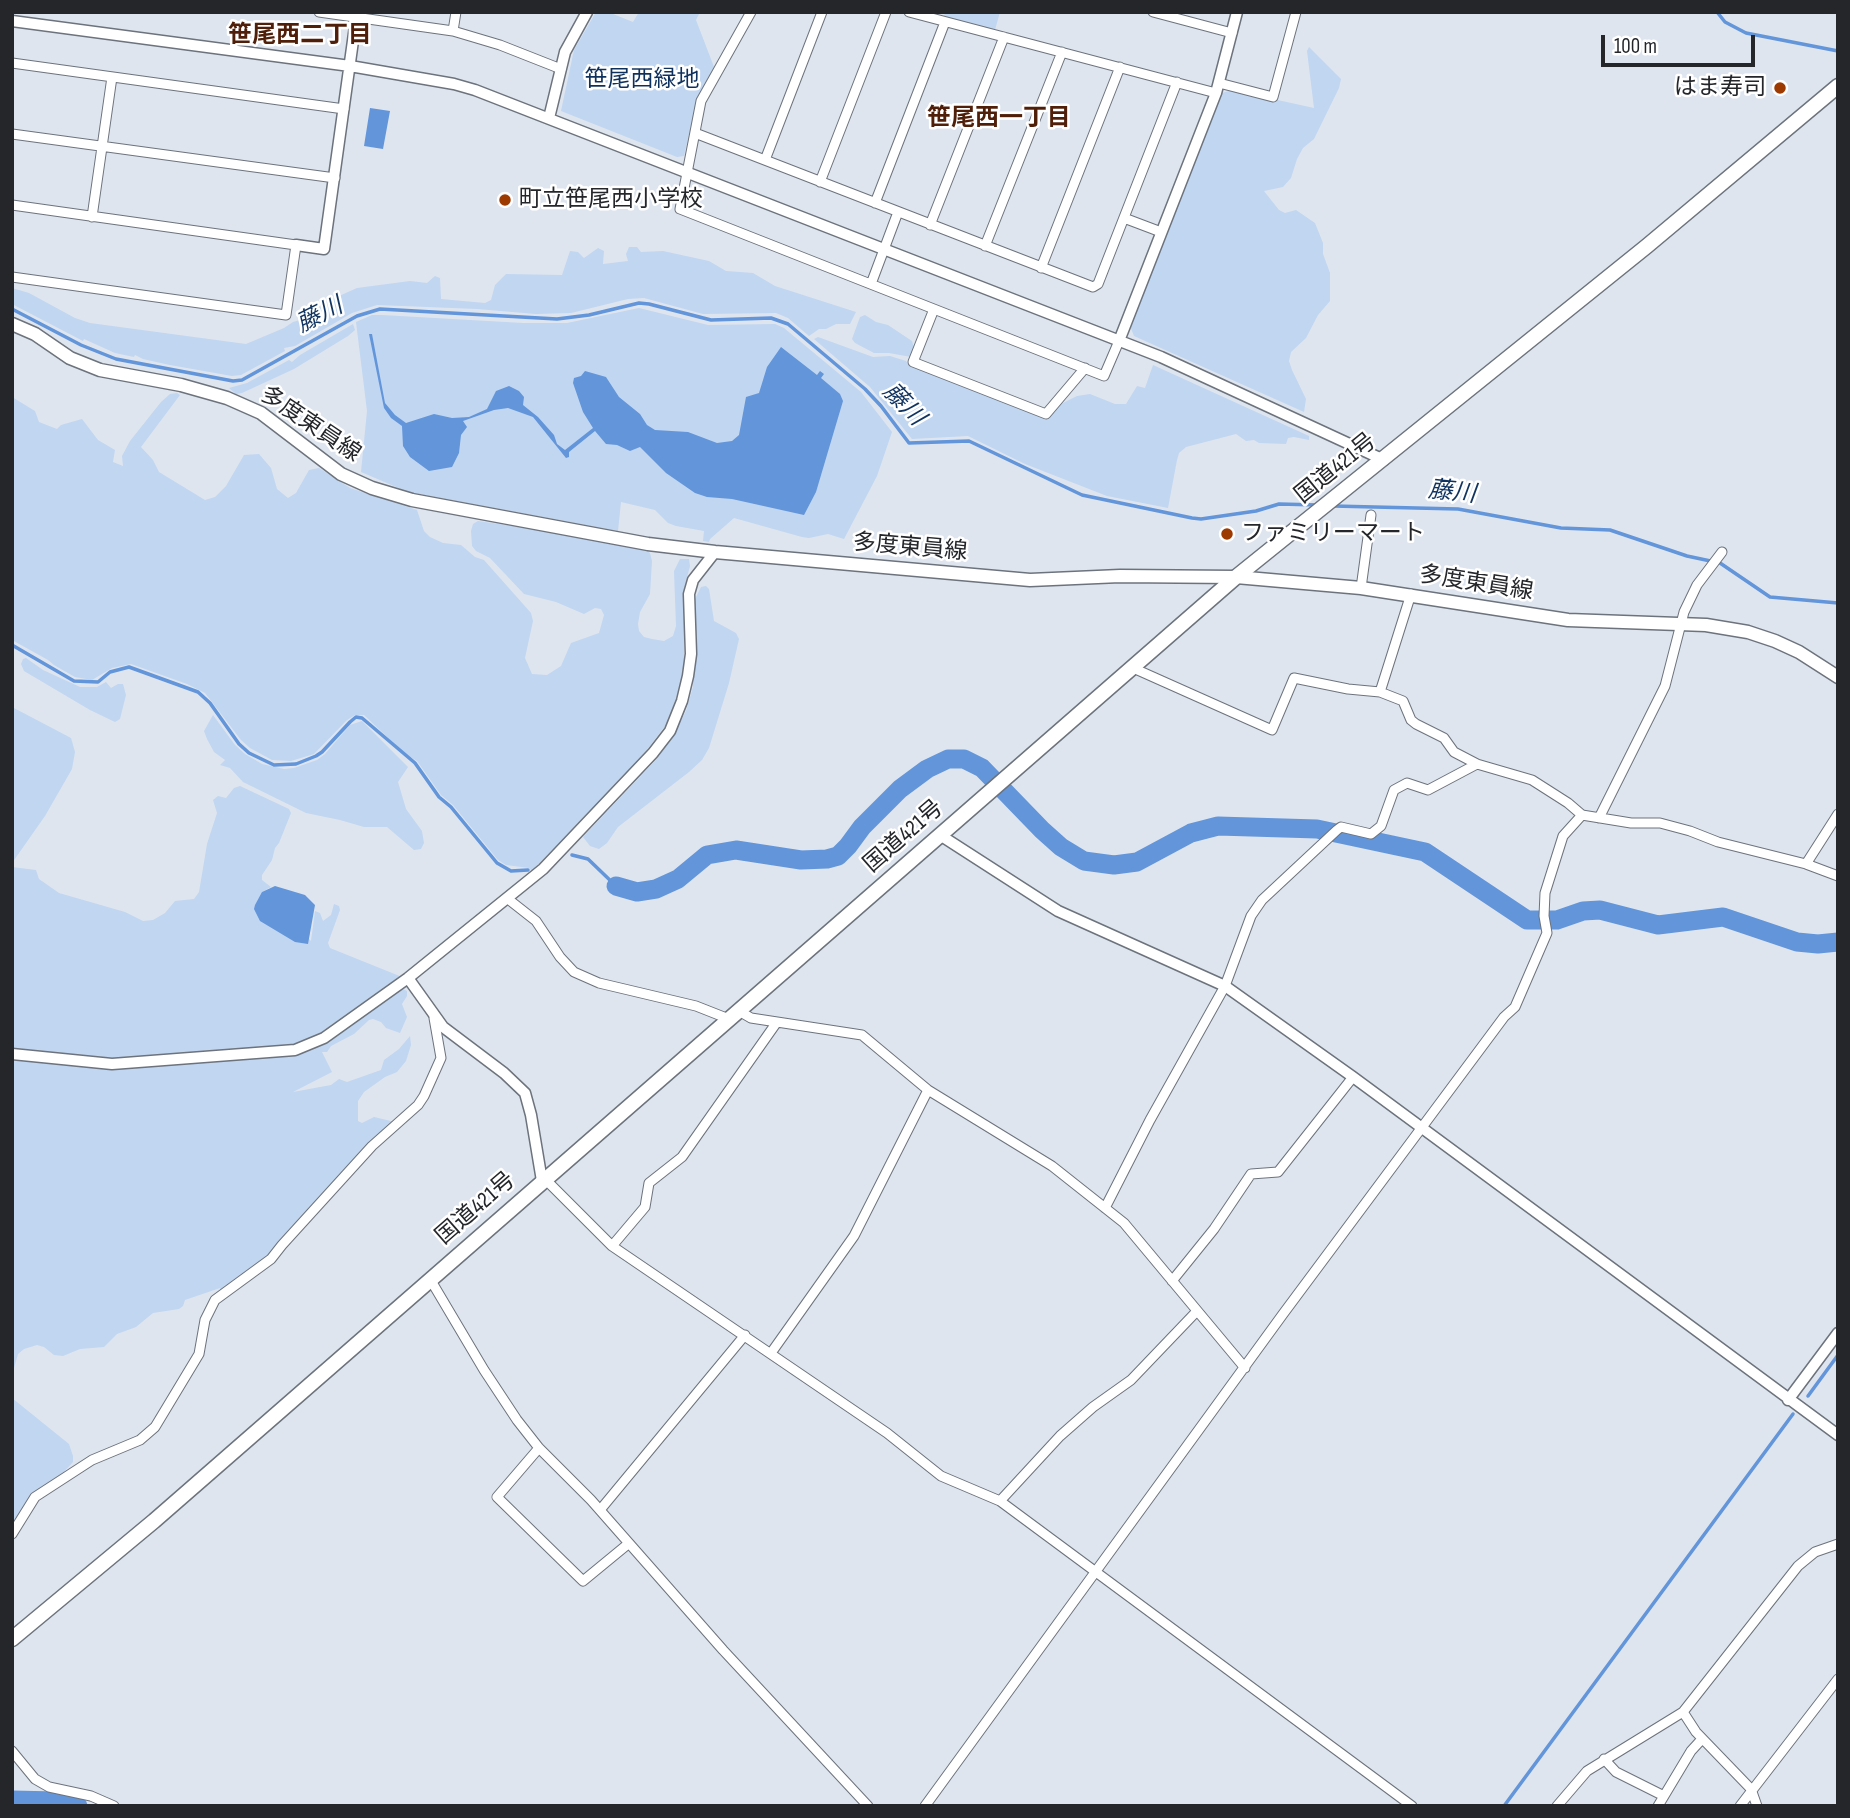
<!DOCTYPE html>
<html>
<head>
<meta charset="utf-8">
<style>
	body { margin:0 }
	#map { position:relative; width:1850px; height:1818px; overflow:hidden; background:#dee5ef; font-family:"Sofia Sans Condensed",sans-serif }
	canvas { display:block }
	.frame { position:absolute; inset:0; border:14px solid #24262a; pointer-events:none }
	.scale { position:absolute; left:1601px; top:35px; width:154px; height:32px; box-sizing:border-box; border:4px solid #24262a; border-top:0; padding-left:9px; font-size:21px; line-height:24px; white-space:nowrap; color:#24262a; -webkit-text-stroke:5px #fff; paint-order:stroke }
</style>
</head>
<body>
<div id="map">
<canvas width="1850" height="1818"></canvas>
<div class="frame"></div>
<div class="scale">100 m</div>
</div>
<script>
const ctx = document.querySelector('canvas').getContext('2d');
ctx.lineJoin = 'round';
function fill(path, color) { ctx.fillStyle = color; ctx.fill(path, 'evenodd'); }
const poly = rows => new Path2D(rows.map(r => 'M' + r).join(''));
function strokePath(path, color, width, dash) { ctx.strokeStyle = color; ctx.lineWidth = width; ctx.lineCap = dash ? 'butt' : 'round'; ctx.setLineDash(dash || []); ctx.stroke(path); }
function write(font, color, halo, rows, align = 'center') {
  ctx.font = font + ' "Sofia Sans Condensed","Noto Sans JP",sans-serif'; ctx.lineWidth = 5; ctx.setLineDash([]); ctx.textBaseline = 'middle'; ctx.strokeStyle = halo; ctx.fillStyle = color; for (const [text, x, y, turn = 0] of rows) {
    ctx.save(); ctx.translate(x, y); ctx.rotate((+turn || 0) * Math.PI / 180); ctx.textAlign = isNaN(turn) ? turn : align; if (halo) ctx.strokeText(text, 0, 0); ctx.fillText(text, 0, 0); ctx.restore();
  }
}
fill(poly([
	[596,12,608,12,633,22,639,12,700,12,696,20,714,67,697,100,684,156,677,157,561,111,574,50],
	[945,12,1000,12,995,30,944,17],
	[1309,47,1341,79,1339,88,1314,139,1303,148,1297,159,1291,178,1283,187,1264,191,1279,210,1285,213,1296,210,1315,223,1323,243,1323,254,1330,273,1330,301,1318,315,1306,338,1291,352,1289,361,1292,370,1306,399,1304,412,1134,336,1130,326,1222,93,1232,90,1314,108,1307,51],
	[629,247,637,247,641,252,663,251,709,261,726,271,753,273,775,286,856,312,850,324,836,324,826,329,819,329,809,336,788,318,776,313,703,314,644,298,628,299,571,313,536,314,477,309,377,305,352,313,295,346,284,348,285,351,241,375,232,376,170,365,143,359,135,355,134,357,115,353,84,339,83,341,12,304,12,288,29,293,75,318,90,323,246,344,284,328,293,322,306,318,321,304,357,288,410,281,427,283,435,276,440,278,441,299,485,303,491,300,495,285,506,274,562,275,570,251,578,252,584,258,598,248,604,251,603,264,628,261,626,254],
	[639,308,708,325,775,324,784,328,861,392,892,432,877,476,844,539,828,534,809,538,802,537,734,518,710,539,709,542,703,541,704,531,676,526,668,523,655,510,621,502,618,531,408,492,361,472,367,411,356,322,372,315,382,315,523,323,567,323],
	[865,315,876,322,888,325,912,341,914,348,911,357,889,353,874,353,855,343,852,339,860,317],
	[353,324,355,330,348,336,294,369,242,393,236,394,229,388,247,383,289,360,292,362,300,355],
	[818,337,873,357,890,356,906,361,909,365,1046,419,1059,405,1077,396,1090,394,1115,404,1126,404,1137,386,1145,388,1153,365,1309,436,1309,440,1294,437,1288,438,1286,444,1259,443,1254,440,1246,441,1236,434,1186,447,1179,453,1177,460,1168,508,1107,496,1025,464,968,436,912,439,870,387,814,339],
	[177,393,180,395,141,447,153,460,159,472,205,500,215,497,226,486,244,455,259,454,271,468,277,489,288,498,296,493,309,470,319,468,350,488,417,510,424,531,430,537,443,543,461,545,475,557,484,560,531,613,533,621,525,658,532,674,547,675,561,666,571,643,599,633,604,615,601,609,595,608,584,614,556,602,524,594,490,558,476,551,472,546,471,531,473,524,478,521,542,530,646,550,650,553,652,561,650,594,640,612,638,624,639,631,644,637,652,639,664,641,673,636,676,626,674,571,680,559,689,559,690,566,684,589,684,663,681,683,668,722,640,759,532,871,529,868,506,865,498,860,453,805,441,795,417,761,404,753,364,715,355,715,347,720,314,754,291,761,272,760,250,748,241,740,205,693,187,684,131,664,112,668,92,680,75,677,54,665,48,660,12,640,12,397,35,411,39,422,57,429,61,425,82,419,98,440,115,450,113,462,123,466,122,456,130,441,161,402,170,394],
	[706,586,709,589,714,621,736,633,739,639,729,683,709,748,702,760,689,772,618,827,607,843,599,849,590,846,583,837,655,761,671,740,686,711,693,687,695,599,701,587],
	[26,658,43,670,80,687,97,687,106,682,111,688,118,684,123,684,126,695,120,719,115,722,90,710,24,671,21,664,23,659],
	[12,707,71,738,75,752,72,769,45,816,12,863],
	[213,715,235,745,245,754,262,764,284,769,294,768,317,760,325,754,350,725,362,721,408,767,398,782,406,809,422,831,424,843,421,849,414,850,387,827,364,827,340,820,306,813,243,782,230,768,220,765,225,760,214,752,207,739,204,731],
	[240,786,289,809,291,813,279,843,275,848,272,860,262,875,262,880,271,887,262,892,311,941,315,911,320,913,323,921,331,915,334,904,339,906,340,910,328,943,330,948,402,977,317,1036,319,1047,403,989,407,991,407,996,402,1004,407,1017,400,1033,386,1028,381,1022,373,1019,369,1020,354,1034,331,1046,327,1052,322,1052,332,1072,293,1092,331,1085,339,1079,347,1082,381,1070,384,1060,399,1049,410,1036,411,1045,406,1061,397,1072,385,1077,364,1092,358,1101,358,1121,362,1123,374,1117,395,1122,270,1257,221,1292,220,1288,185,1300,183,1306,179,1309,153,1313,136,1327,117,1334,104,1347,80,1349,63,1356,54,1355,44,1347,37,1345,24,1349,18,1354,12,1375,12,867,36,870,39,879,59,893,125,912,143,921,153,920,165,913,175,901,194,899,199,892,207,844,217,813,213,800,218,796,226,798,234,788],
	[12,1398,69,1444,73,1456,73,1462,12,1528]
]), '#c1d6f1');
fill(poly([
	[370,108,390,111,383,149,364,146],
	[369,334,372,334,385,403,395,415,406,423,434,414,452,418,469,417,487,409,496,391,509,386,519,391,524,397,523,405,538,417,554,435,557,444,565,450,593,428,583,412,573,383,574,378,581,376,585,371,606,377,619,397,640,414,647,425,655,430,688,432,717,443,732,441,739,435,746,397,759,393,767,367,781,347,817,375,820,371,824,374,821,378,840,394,843,401,816,492,804,515,732,499,707,497,695,493,666,473,640,447,630,451,617,445,606,444,595,431,569,452,569,457,566,458,533,417,508,408,494,410,463,421,467,427,461,435,459,453,452,467,429,471,410,457,403,446,402,426,391,418,384,408],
	[275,886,305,895,315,905,308,944,295,942,260,921,254,909,255,905,262,892]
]), '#6295d9');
strokePath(poly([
	[1717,12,1725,22,1746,33,1838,51],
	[12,309,81,345,116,359,233,381,242,380,357,316,380,309,557,319,589,315,639,303,649,304,711,320,771,318,788,324,865,389,881,406,909,443,969,441,1082,495,1192,518,1201,519,1256,511,1279,504,1318,505],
	[1333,506,1458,509,1561,528,1610,530,1687,556,1720,563,1770,597,1838,603],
	[12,645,74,681,98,682,110,672,129,667,198,692,210,703,239,744,249,753,274,765,296,764,316,756,322,752,350,722,356,717,362,718,415,763,439,797,451,807,497,863,511,871,528,870],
	[572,855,588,859,616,886],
	[1808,1396,1838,1355],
	[1504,1806,1793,1414]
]), '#6295d9', 3.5);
strokePath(poly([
	[616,886,637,892,656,889,678,879,707,855,736,850,801,860,827,859,838,856,848,846,862,827,900,789,927,769,948,759,964,759,982,768,1042,830,1061,847,1084,861,1114,865,1137,862,1191,833,1218,826,1317,829,1425,852,1527,920,1557,920,1583,911,1600,910,1658,925,1723,917,1797,942,1818,944,1838,942],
	[12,1800,57,1801,78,1806]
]), '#6295d9', 19);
const minor = poly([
	[319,12,453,31,456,12],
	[751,12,701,101,680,209,1104,376,1119,341],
	[909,12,1216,93],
	[1153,12,1232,33],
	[453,31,500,45,561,69],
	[12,63,344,109],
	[1219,83,1273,97,1296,12],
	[695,133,1093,287,1098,284,1177,82],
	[12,134,335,178],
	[765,160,822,12],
	[820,182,886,12],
	[875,203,945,22],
	[12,205,296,245,286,315,12,277],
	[92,217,112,77],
	[1124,218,1161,232],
	[930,225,1004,37],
	[985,246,1062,52],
	[1041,268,1120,67],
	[871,284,898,212],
	[934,309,913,362,1046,414,1085,368],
	[1361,588,1371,515],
	[1411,594,1380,692,1403,701,1411,720,1416,724,1444,738,1454,752,1477,764],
	[1133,668,1272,730,1294,678,1348,689,1380,692],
	[1599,818,1665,686,1684,612,1697,585,1722,552],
	[1806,864,1838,876],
	[508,899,536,921,560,957,574,972,599,983,696,1006,729,1019],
	[739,1011,751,1018,862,1035,928,1090,1052,1166,1124,1223,1245,1368],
	[545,1179,612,1246,887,1433,941,1476,1000,1501,1412,1806],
	[1105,1208,1150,1120,1225,986,1251,916,1262,900,1337,830,1341,827,1371,834,1381,826,1394,790,1407,783,1428,790,1477,764,1532,780,1568,803,1582,815],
	[612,1246,645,1207,649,1183,682,1157,777,1022],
	[430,1279,484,1370,517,1420,539,1448,591,1500,723,1650,868,1806],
	[1172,1281,1214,1229,1251,1174,1278,1172,1353,1077],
	[771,1353,854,1236,928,1090],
	[539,1448,497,1497,583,1581,628,1544],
	[1000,1501,1060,1436,1093,1407,1131,1380,1197,1311],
	[600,1510,745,1335],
	[12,1534,35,1497,92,1460,140,1440,155,1427,199,1354,205,1320,215,1300,271,1259,282,1245,372,1146,418,1105,424,1096,441,1058,434,1018],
	[1683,1712,1696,1732,1751,1789,1757,1806],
	[12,1751,35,1779,49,1787,91,1796,114,1806],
	[1604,1759,1616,1772,1664,1796],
	[925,1806,1283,1314,1504,1017,1515,1007,1547,933,1544,916,1545,893,1563,836,1582,815,1631,823,1660,823,1690,831,1718,842,1806,864,1838,814],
	[1557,1806,1587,1771,1683,1712,1798,1566,1815,1552,1838,1544],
	[1658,1806,1691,1751,1702,1739],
	[1740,1806,1838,1679]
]);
const tertiary = poly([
	[12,21,350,66,454,84,475,90,1161,357,1384,460],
	[549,118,565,52,587,12],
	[296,245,324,249,357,12],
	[1119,341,1216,93,1237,12],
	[940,835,1058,911,1225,986,1353,1077,1838,1435],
	[408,978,443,1027,504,1073,525,1093,531,1115,542,1181],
	[12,1054,112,1064,295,1050,324,1038,408,978,543,869,653,753,670,731,682,701,688,676,691,654,689,594,693,580,715,552],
	[1788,1400,1838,1333]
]);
const secondary = poly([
	[12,324,35,334,70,358,100,370,181,385,227,398,261,413,341,474,372,488,412,500,648,544,715,552,1030,580,1120,576,1236,577,1361,588,1568,620,1706,625,1748,632,1775,641,1799,652,1838,677]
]);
const trunk = poly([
	[12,1639,154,1521,1236,577,1647,246,1838,86]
]);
strokePath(minor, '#6d737c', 11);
strokePath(tertiary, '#6d737c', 13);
strokePath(secondary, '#6d737c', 15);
strokePath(trunk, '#6d737c', 17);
strokePath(minor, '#fff', 9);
strokePath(tertiary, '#fff', 10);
strokePath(secondary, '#fff', 12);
strokePath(trunk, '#fff', 14);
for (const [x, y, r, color] of [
	[1780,88,7,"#9d3a01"],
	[505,200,7,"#9d3a01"],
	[1227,534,7,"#9d3a01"]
]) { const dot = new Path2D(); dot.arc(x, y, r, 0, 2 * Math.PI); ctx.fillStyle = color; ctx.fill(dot); strokePath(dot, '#fff', 2.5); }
write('23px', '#0e305c', '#fff', [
	["笹尾西緑地",642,80]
]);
write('23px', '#24262a', '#fff', [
	["はま寿司",1766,88,"right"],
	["町立笹尾西小学校",519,200],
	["ファミリーマート",1241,534]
], 'left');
write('23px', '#24262a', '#fff', [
	["多度東員線",310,425,34],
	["国道421号",1336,469,-39],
	["多度東員線",910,548,5],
	["多度東員線",1476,584,9],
	["国道421号",904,837,-41],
	["国道421号",476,1209,-41]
]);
write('bold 24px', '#4f1f09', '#fff', [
	["笹尾西二丁目",300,36],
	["笹尾西一丁目",999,119]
]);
write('italic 24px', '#10335f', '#fff', [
	["藤川",320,316,-27],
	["藤川",903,405,46],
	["藤川",1452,493,6]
]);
</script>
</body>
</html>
